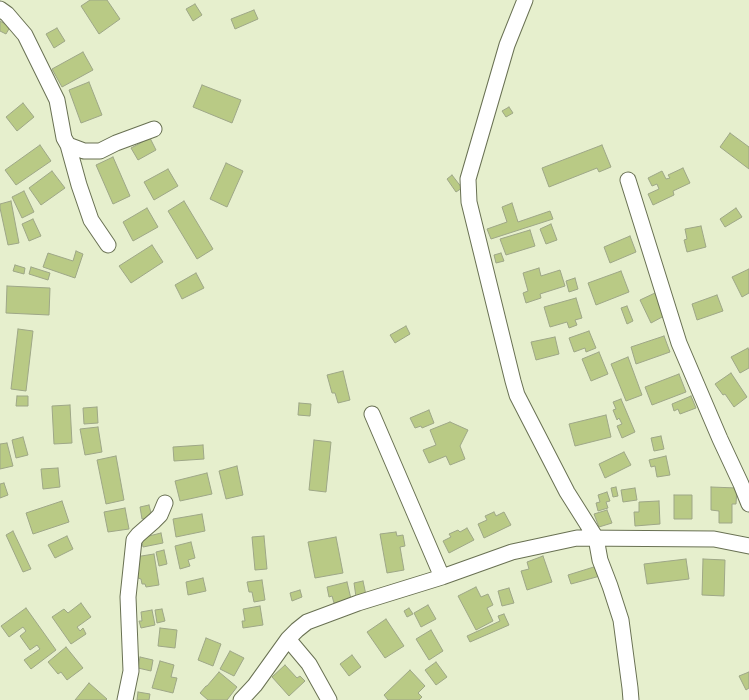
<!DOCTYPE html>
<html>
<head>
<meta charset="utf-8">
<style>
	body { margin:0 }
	canvas { display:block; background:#e6efcd }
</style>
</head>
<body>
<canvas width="749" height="700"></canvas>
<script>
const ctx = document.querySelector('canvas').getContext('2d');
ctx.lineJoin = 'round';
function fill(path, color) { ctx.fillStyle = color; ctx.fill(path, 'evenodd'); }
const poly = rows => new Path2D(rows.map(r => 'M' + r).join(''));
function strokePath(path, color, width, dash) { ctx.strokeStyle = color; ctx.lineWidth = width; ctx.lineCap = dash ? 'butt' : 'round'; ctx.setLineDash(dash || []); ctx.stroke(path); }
const building = poly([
	[90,0,107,0,120,19,99,34,81,6,90,0],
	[195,4,202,15,193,21,186,9,195,4],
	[254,10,258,19,235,29,231,19,254,10],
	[0,21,10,27,6,34,0,31,0,21],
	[57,28,65,41,54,48,46,34,57,28],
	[83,52,93,70,62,87,52,69,83,52],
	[89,82,102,115,81,123,69,90,89,82],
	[202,85,241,100,232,123,193,107,202,85],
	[23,103,34,117,17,131,6,117,23,103],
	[509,107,513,113,506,117,502,111,509,107],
	[730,133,749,147,749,169,720,147,730,133],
	[150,138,156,150,138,160,131,148,150,138],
	[40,145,51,161,16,185,5,170,40,145],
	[602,145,611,167,599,172,597,168,549,187,542,168,602,145],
	[113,157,130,196,113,204,96,165,113,157],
	[226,163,243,171,227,207,210,199,226,163],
	[683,168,690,183,673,191,674,195,653,205,648,194,659,189,657,184,652,186,648,178,662,171,666,179,670,178,668,175,683,168],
	[168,169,178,186,154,200,144,182,168,169],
	[52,171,65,188,41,205,29,188,52,171],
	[452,175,462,188,456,192,447,179,452,175],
	[24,191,34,212,22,218,12,197,24,191],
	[11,201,19,243,8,245,0,208,0,204,11,201],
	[184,201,213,249,197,259,168,211,184,201],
	[512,203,518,222,550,211,553,219,491,239,487,229,507,222,502,207,512,203],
	[147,208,158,227,133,241,123,222,147,208],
	[736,208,742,217,725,227,720,219,736,208],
	[33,219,41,236,29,241,22,224,33,219],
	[551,224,557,240,546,244,540,229,551,224],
	[701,226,706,247,687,252,684,240,687,239,685,229,701,226],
	[530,230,535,246,506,255,500,239,530,230],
	[630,236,636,252,610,263,604,247,630,236],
	[152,245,163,262,131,283,119,266,152,245],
	[76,251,83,254,75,278,43,267,48,253,73,261,76,251],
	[501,253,504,261,496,263,494,255,501,253],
	[15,265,25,268,24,274,13,271,15,265],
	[31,267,50,273,48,280,29,274,31,267],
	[539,268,541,276,560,270,565,286,540,294,541,298,526,303,523,293,528,291,523,273,539,268],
	[749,269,749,293,742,297,732,277,749,269],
	[621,271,629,292,596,305,588,283,621,271],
	[196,273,204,288,182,299,175,285,196,273],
	[575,278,578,289,569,292,566,281,575,278],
	[7,286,50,288,49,315,6,313,7,286],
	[655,293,660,302,658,303,664,316,651,323,640,300,655,293],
	[717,295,723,311,697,320,692,304,717,295],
	[576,298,582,318,575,320,577,325,569,328,567,322,550,327,544,307,576,298],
	[627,306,633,321,627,324,621,308,627,306],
	[406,326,410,334,395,343,390,335,406,326],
	[18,329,33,331,26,391,11,389,18,329],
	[589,331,596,348,586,352,585,348,574,352,569,338,589,331],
	[664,336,670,352,636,364,631,347,664,336],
	[555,337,559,354,536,360,531,342,555,337],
	[748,348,749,351,749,368,740,373,731,357,748,348],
	[599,352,608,374,591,381,582,359,599,352],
	[628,357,642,395,626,401,611,364,628,357],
	[343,371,350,400,338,403,335,393,332,393,327,375,343,371],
	[731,373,747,397,734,407,725,394,723,395,715,384,731,373],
	[679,374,686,392,652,405,645,387,679,374],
	[17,396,28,396,28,406,16,406,17,396],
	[691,396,696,408,680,414,678,409,674,411,672,404,691,396],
	[621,399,635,432,622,438,617,426,622,424,619,418,617,420,613,410,616,409,613,402,621,399],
	[299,403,311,404,310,416,298,415,299,403],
	[70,405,72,443,54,444,52,406,70,405],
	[97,407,98,423,84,424,83,408,97,407],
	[429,410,434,423,422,428,421,426,415,428,410,418,429,410],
	[606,415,611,437,575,446,569,424,606,415],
	[450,422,468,430,460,446,465,459,450,465,446,456,429,463,423,450,436,445,430,430,450,422],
	[98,427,102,452,85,455,80,429,98,427],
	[661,436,664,449,654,451,651,438,661,436],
	[23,437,28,455,16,458,12,440,23,437],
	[314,440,331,442,326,492,309,490,314,440],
	[7,443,13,466,0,469,0,444,7,443],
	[203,445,204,459,174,461,173,447,203,445],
	[624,452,631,465,605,478,599,464,624,452],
	[116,456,124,500,106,504,97,460,116,456],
	[666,456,670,475,657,477,655,466,651,467,649,460,666,456],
	[237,466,243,495,226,499,219,471,237,466],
	[58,468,60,487,43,489,41,469,58,468],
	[207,473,212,494,180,501,175,481,207,473],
	[4,483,8,495,0,498,0,484,4,483],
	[616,487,618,496,613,497,611,488,616,487],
	[711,487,737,488,736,504,732,504,732,523,719,523,719,511,711,510,711,487],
	[635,488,637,500,623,502,621,490,635,488],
	[607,492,610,501,606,502,608,508,598,511,596,503,600,502,598,495,607,492],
	[674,495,692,495,692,519,674,519,674,495],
	[62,501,69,522,33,534,26,513,62,501],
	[659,501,660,524,635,526,634,512,639,512,639,502,659,501],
	[149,505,152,517,142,519,140,507,149,505],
	[125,508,129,529,108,532,104,512,125,508],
	[607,510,612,523,599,527,594,514,607,510],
	[494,512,496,516,504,512,511,525,484,538,478,524,487,520,485,516,494,512],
	[202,514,205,531,176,537,173,519,202,514],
	[467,528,474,540,449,553,443,541,451,537,449,534,458,530,460,532,467,528],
	[13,531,31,569,23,572,6,535,13,531],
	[396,532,397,536,403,535,405,546,400,547,404,570,387,573,380,534,396,532],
	[161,533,163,543,143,547,141,538,161,533],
	[67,536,73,549,55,558,48,545,67,536],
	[264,536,267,569,255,570,252,537,264,536],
	[336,537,343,573,315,578,308,542,336,537],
	[191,542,195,558,188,560,190,566,180,569,175,546,191,542],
	[164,550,167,564,159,566,156,552,164,550],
	[154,554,159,585,146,587,145,584,142,584,141,579,138,578,135,557,154,554],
	[543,556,552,582,527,590,521,571,529,569,527,562,543,556],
	[686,559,689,579,647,584,644,564,686,559],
	[703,559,725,560,724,596,702,595,703,559],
	[597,566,600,576,571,584,568,575,597,566],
	[203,578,206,591,188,595,186,582,203,578],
	[262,580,265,600,254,602,252,592,249,592,247,582,262,580],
	[363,581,366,595,356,597,354,583,363,581],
	[347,582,351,599,334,603,332,596,329,597,327,587,347,582],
	[476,587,481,597,488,594,493,605,487,608,493,621,476,630,458,596,476,587],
	[509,588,514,603,502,606,498,591,509,588],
	[300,590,302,597,292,601,290,593,300,590],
	[81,603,91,617,77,627,80,631,83,628,86,634,71,644,52,617,64,609,68,613,81,603],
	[428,605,436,619,421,627,414,613,428,605],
	[260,606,263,625,243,628,242,621,245,621,243,609,260,606],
	[26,608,56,650,31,669,24,660,40,649,37,645,30,650,20,636,26,631,23,627,9,637,1,626,26,608],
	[409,608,413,614,407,617,404,611,409,608],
	[162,609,165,621,157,623,155,610,162,609],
	[152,610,155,625,141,628,139,621,142,621,141,612,152,610],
	[504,614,509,625,470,642,467,636,500,621,498,616,504,614],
	[386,619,404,646,385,658,367,632,386,619],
	[160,628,177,630,175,648,158,646,160,628],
	[431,630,443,651,429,660,416,639,431,630],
	[206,638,221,644,213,666,198,660,206,638],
	[66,647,83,668,67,680,61,672,58,674,48,662,66,647],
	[230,651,244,658,234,676,220,669,230,651],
	[352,655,361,667,349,676,340,664,352,655],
	[140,657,153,660,151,671,138,668,140,657],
	[160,661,174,665,171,677,177,678,173,693,152,688,160,661],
	[436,662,447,677,436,685,425,670,436,662],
	[285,665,297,678,300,676,305,681,289,696,272,677,285,665],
	[410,670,425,686,418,693,422,697,419,700,388,700,384,695,410,670],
	[219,672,237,687,227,700,208,700,200,693,206,686,207,686,219,672],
	[749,672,749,688,746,690,739,676,749,672],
	[89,683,107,699,106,700,75,700,89,683],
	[138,692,150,694,149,700,137,700,138,692]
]);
fill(building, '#b9ca85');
strokePath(building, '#9ea787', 1);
const street = poly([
	[525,0,507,45,468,179,469,202,513,381,517,395,567,492,596,538,600,560,610,586,621,620,630,688,631,700],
	[0,9,7,14,25,35,57,100,64,138,68,145,84,151,100,151,116,143,154,129],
	[68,145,79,185,91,220,108,245],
	[628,180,679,343,720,439,741,484,749,504],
	[372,414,442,577],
	[288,639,309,664,329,700],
	[125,700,131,671,128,597,134,540,138,535,154,521,160,515,165,503],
	[241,700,255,685,288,639,297,630,307,622,358,603,442,577,512,552,577,538,714,539,749,546]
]);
strokePath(street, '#697153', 17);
strokePath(street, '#fff', 15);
</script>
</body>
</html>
